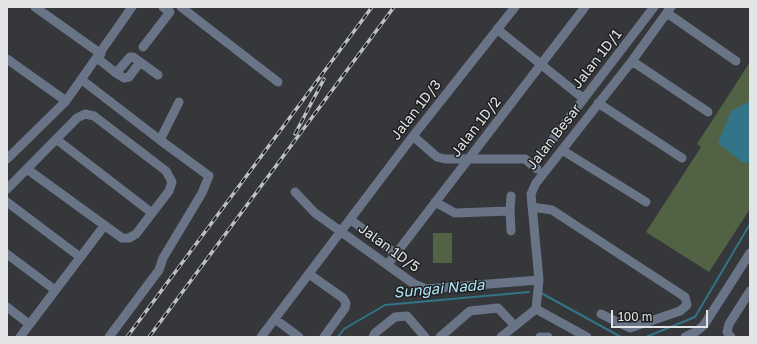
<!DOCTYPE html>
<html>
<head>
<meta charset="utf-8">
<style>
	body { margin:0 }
	#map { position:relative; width:757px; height:344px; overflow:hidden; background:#35373a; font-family:"Golos Text",sans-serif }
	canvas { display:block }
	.frame { position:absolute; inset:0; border:8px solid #e3e4e6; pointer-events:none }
	.scale { position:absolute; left:611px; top:310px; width:97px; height:18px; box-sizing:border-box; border:2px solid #e3e4e6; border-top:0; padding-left:5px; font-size:12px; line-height:14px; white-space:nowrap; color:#e3e4e6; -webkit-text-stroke:3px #1d1e1f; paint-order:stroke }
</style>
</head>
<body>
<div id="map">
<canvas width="757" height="344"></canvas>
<div class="frame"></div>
<div class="scale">100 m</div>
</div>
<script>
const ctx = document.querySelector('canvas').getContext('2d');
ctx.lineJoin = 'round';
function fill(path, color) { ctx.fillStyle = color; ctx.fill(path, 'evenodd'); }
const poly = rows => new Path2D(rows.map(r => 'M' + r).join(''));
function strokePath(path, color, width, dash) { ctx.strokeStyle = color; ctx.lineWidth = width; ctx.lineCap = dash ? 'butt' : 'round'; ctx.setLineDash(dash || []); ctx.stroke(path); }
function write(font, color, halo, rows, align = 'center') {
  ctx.font = font + ' "Golos Text",sans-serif'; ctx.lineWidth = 3; ctx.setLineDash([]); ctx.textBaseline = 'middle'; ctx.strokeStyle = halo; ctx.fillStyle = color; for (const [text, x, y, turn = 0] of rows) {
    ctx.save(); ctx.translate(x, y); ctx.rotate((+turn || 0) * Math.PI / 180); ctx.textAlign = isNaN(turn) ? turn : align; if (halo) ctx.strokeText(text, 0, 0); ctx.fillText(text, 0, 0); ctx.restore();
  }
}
fill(poly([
	[750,62,750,209,709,272,646,232,701,147,697,144],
	[433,233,452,233,452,263,433,263]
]), '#526345');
fill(poly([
	[750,101,750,163,742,162,718,143,731,111]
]), '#327488');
strokePath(poly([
	[541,293,621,337],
	[338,337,344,329,385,305,529,292],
	[646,337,695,317,750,224]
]), '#327488', 2);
strokePath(poly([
	[35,7,101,54],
	[181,7,278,82],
	[667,13,736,61],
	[497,29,584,99],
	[143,47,170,12,163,7],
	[130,57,133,57,140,62,129,77,124,78,116,73,130,57],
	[97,58,116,73],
	[7,59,66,101],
	[632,61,708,112],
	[140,62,158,75],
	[82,80,160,140,179,102],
	[598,103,682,158],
	[413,136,437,157,445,159,525,159,537,169],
	[56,139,152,213],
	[562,150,646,202],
	[7,159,66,101,132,7],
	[533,165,654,7],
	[7,189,77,118,85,114,94,116,166,171,172,182,169,191,136,234,129,238,122,238,27,169],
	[295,192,315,213,414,284,426,289,539,280],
	[7,202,80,257],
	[435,202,455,213,510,211,511,231],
	[532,207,552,210,685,297,687,305,680,311,630,328,601,314],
	[510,211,511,196],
	[351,220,396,254],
	[7,254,55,290],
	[388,264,585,7],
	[309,274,343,298,346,303,345,308,324,337],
	[7,307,29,324],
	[536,309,539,280,531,194,536,183,632,61,671,7],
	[536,309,587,337],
	[275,319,299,337],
	[20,337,104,226],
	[109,337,159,270,163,258,202,193,209,176,160,140],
	[261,337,413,136,515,7],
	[373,337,375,333,395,317,407,316,425,337],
	[440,337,470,311,498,308,515,326],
	[501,337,536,309],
	[540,337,548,337],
	[685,337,697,331,704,325,750,253],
	[731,337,727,332,729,324,750,291]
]), '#697487', 9);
const rail = poly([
	[295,134,324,79],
	[127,337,372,7],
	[149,337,394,7]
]);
strokePath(rail, '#bec0c2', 3.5);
strokePath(rail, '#1d1e1f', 2, [6]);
write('14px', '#e3e4e6', '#1d1e1f', [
	["Jalan 1D/1",597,59,-52],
	["Jalan 1D/3",416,110,-52],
	["Jalan 1D/2",476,127,-52],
	["Jalan Besar",554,137,-52],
	["Jalan 1D/5",389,248,36]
]);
write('italic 15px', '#ade4f7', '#1d1e1f', [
	["Sungai Nada",439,289,-5]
]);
</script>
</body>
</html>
